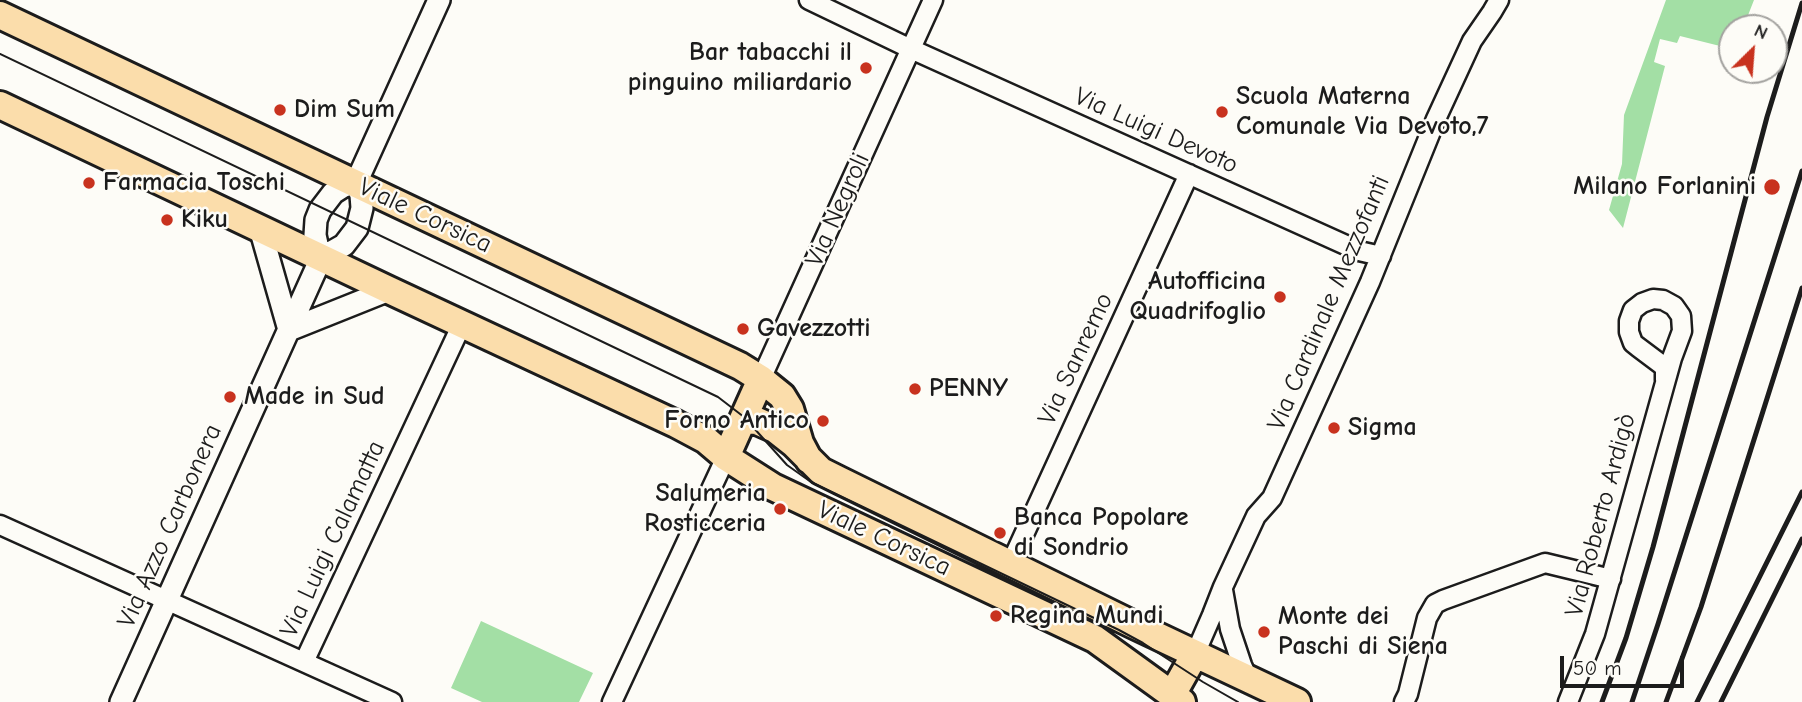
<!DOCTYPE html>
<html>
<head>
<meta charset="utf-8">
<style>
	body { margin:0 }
	#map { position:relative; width:1802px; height:702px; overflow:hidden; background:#fdfcf7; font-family:"Comic Neue",sans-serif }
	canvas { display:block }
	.north { position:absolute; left:1718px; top:14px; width:70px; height:70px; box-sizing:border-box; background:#fdfcf7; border:2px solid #a3a29f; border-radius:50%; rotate:25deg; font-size:19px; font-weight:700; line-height:28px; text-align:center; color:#1c1c1c }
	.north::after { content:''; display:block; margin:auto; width:24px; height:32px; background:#c8321e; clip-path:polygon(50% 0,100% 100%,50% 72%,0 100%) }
	.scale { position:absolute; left:1560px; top:656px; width:124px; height:32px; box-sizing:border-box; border:4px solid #1c1c1c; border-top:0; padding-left:9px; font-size:21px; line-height:24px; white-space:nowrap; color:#1c1c1c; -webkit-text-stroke:5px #fdfcf7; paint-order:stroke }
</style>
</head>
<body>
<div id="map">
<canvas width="1802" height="702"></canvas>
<div class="north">N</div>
<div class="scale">50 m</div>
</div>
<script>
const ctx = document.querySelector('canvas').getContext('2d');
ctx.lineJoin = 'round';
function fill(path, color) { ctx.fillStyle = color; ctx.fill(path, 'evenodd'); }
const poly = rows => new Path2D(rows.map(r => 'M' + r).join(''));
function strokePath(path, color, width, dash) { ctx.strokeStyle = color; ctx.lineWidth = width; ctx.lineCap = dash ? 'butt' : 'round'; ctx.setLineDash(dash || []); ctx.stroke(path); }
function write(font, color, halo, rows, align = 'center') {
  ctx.font = font + ' "Comic Neue",sans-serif'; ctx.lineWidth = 5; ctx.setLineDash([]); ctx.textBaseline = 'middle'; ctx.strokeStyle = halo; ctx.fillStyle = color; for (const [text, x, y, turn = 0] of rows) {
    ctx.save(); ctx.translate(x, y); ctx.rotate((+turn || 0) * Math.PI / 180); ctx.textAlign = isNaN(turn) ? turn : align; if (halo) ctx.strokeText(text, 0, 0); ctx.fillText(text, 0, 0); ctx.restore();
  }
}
fill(poly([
	[1666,0,1754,0,1743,28,1732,28,1732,49,1680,36,1677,43,1660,39,1654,62,1665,66,1623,228,1609,210,1622,164,1624,115],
	[481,621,593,673,579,702,482,702,451,688]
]), '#a3dfa5');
const minor = poly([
	[809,0,911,49,1359,251,1381,256],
	[761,379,933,0],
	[0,525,392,702],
	[1010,565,1189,174],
	[1223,590,1230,629,1242,665,1248,679],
	[1195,654,1212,615,1223,587,1256,516,1272,498,1370,282,1436,119,1472,41,1492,12,1499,0],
	[304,662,462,324],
	[612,702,726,457],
	[1404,702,1408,694,1427,618,1435,604,1443,600,1545,563,1611,579],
	[1568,702,1595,634,1672,358,1682,331,1681,316,1674,306,1663,300,1653,299,1642,303,1633,310,1629,321,1629,332,1633,343,1638,347,1662,365,1665,369,1665,380]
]);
const tertiary = poly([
	[260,228,289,330],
	[321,258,344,245,357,228,362,208,361,195,356,183,439,0],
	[321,258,318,249,315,235,316,220,320,210,333,193,344,186,356,183],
	[289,330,389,290],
	[121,702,321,258]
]);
const primary = poly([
	[0,15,740,366,761,379,782,396,790,409,800,443,809,460],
	[0,105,389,290,676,424,706,440,726,457,773,487,1095,639,1182,702],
	[743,420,757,421,775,429,794,444,821,471,839,480,1132,624,1297,702],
	[726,457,761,379],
	[1172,695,1195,654]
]);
strokePath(minor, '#1c1c1c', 23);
strokePath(tertiary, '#1c1c1c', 26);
strokePath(primary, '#1c1c1c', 32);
strokePath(minor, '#fdfcf7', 18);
strokePath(tertiary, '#fdfcf7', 21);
strokePath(primary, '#fbddab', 26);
strokePath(poly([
	[0,54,718,397,744,417,787,465,811,482,1119,630,1143,643,1203,682,1238,702]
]), '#1c1c1c', 2);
strokePath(poly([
	[1602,702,1626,638,1653,547,1767,117,1802,3],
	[1632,702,1658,624,1802,171],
	[1666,702,1701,607,1802,288],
	[1697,702,1802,492],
	[1721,702,1802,539]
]), '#1c1c1c', 5);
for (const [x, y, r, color] of [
	[866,68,7,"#c8321e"],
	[280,110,7,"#c8321e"],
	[1222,112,7,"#c8321e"],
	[89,183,7,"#c8321e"],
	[1772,187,9,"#c8321e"],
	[167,220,7,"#c8321e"],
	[1280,297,7,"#c8321e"],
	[743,329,7,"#c8321e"],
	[915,389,7,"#c8321e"],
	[230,397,7,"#c8321e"],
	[823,421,7,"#c8321e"],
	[1334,428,7,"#c8321e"],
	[780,509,7,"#c8321e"],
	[1000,533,7,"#c8321e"],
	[996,616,7,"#c8321e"],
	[1264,632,7,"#c8321e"]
]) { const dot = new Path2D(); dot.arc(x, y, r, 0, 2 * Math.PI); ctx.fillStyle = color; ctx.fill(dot); strokePath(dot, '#fdfcf7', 2.5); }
write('bold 26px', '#1c1c1c', '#fdfcf7', [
	["Bar tabacchi il",852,53,"right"],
	["pinguino miliardario",852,83,"right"],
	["Scuola Materna",1236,97],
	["Comunale Via Devoto,7",1236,127],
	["Dim Sum",294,110],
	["Farmacia Toschi",103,183],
	["Milano Forlanini",1756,187,"right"],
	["Kiku",181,220],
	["Autofficina",1266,282,"right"],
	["Quadrifoglio",1266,312,"right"],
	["Gavezzotti",757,329],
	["PENNY",929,389],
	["Made in Sud",244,397],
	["Forno Antico",809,421,"right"],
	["Sigma",1348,428],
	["Salumeria",766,494,"right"],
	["Rosticceria",766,524,"right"],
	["Banca Popolare",1014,518],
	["di Sondrio",1014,548],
	["Regina Mundi",1010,616],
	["Monte dei",1278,617],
	["Paschi di Siena",1278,647]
], 'left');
write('26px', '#1c1c1c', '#fdfcf7', [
	["Via Luigi Devoto",1156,131,24],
	["Via Negroli",838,210,-66],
	["Viale Corsica",425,216,25],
	["Via Cardinale Mezzofanti",1329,303,-67],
	["Via Sanremo",1076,359,-65],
	["Via Roberto Ardigò",1601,515,-75],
	["Via Azzo Carbonera",170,526,-66],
	["Via Luigi Calamatta",333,539,-65],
	["Viale Corsica",884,539,25]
]);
</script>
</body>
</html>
